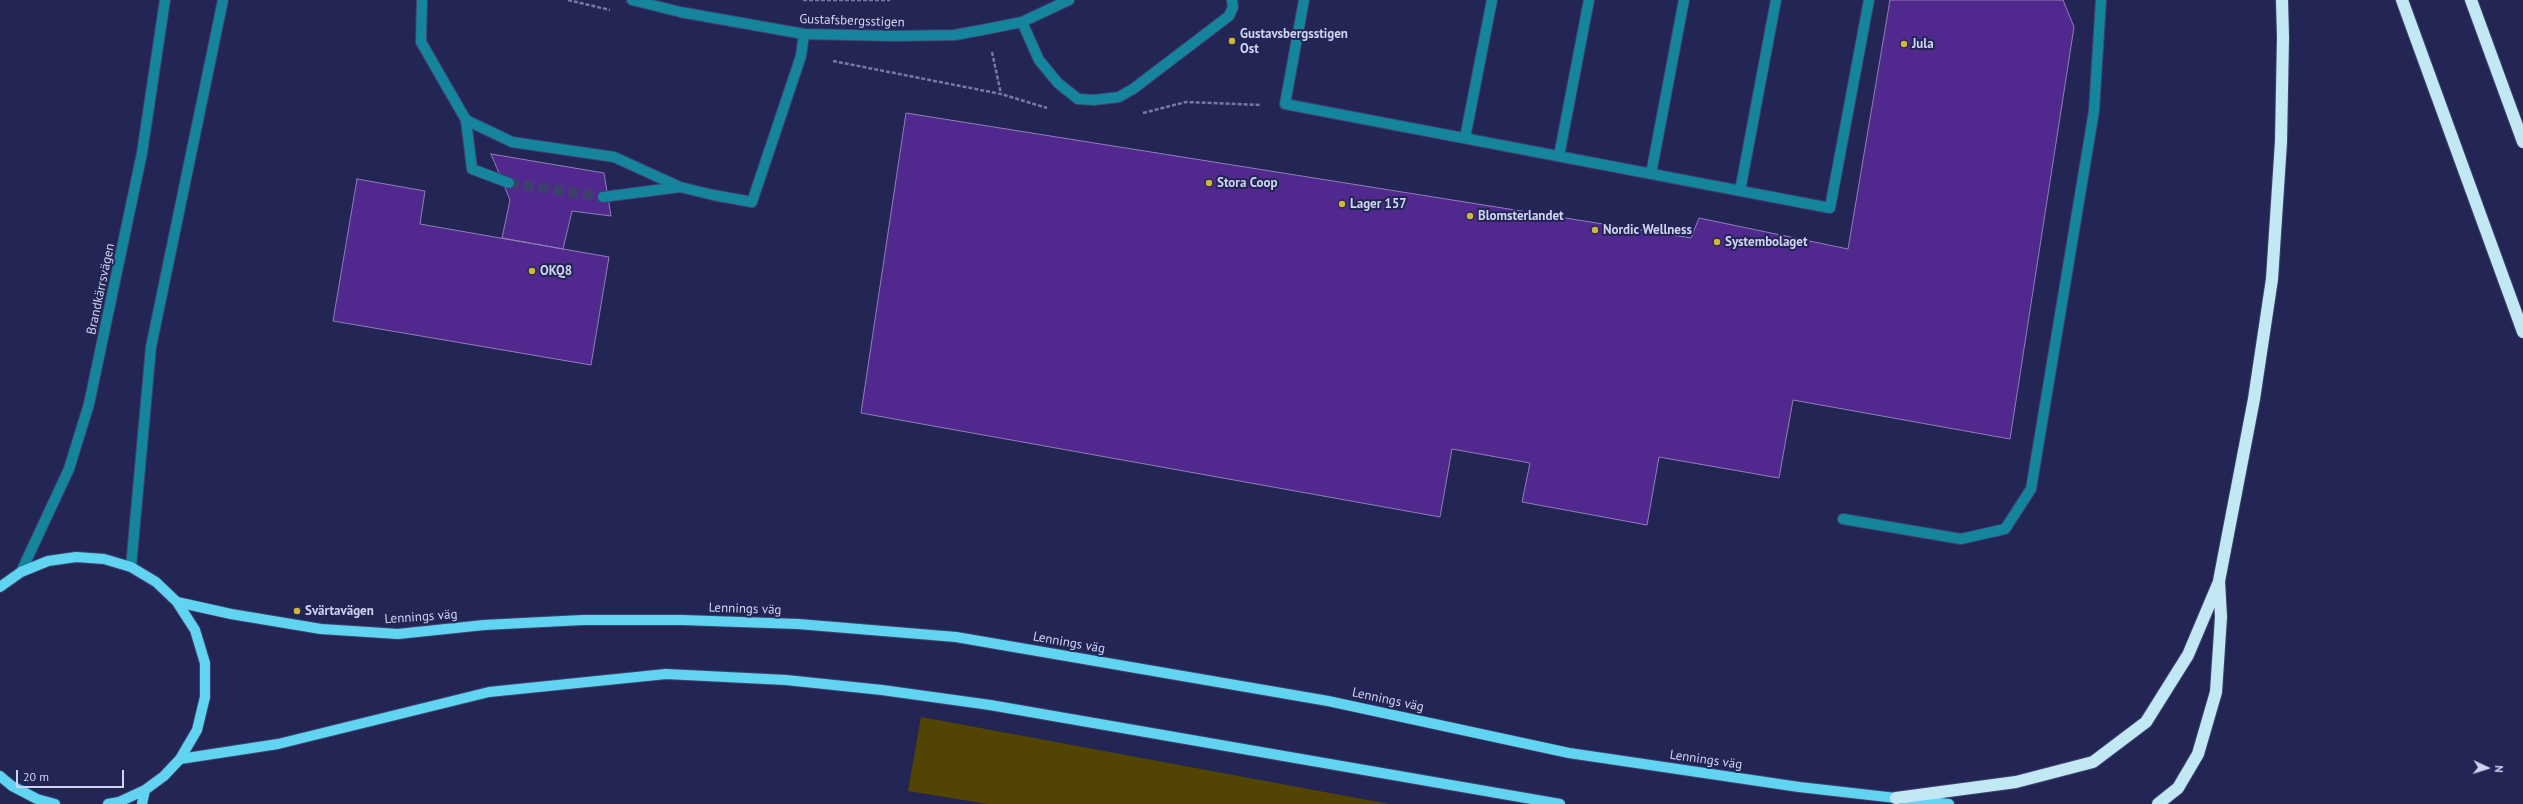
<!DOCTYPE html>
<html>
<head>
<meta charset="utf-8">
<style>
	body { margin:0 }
	#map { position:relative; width:2523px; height:804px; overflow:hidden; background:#232655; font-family:"PT Sans",sans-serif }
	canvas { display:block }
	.north { position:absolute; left:2467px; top:748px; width:40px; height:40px; -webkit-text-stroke:3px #232655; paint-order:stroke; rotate:94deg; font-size:11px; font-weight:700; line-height:16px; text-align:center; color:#cfd4f2 }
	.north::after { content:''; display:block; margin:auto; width:14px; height:18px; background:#cfd4f2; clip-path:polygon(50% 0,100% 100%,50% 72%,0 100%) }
	.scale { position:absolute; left:16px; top:770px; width:108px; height:18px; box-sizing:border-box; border:2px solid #cfd4f2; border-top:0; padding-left:5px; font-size:12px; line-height:14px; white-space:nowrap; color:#cfd4f2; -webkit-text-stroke:3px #232655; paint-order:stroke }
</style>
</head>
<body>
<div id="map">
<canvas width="2523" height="804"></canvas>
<div class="north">N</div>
<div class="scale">20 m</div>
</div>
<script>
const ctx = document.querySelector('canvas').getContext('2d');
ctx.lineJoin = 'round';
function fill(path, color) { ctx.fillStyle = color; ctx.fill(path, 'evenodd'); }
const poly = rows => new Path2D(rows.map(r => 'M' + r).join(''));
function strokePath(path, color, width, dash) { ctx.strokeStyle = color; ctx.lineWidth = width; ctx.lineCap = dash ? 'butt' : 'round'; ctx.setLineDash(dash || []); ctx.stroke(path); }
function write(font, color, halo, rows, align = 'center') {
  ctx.font = font + ' "PT Sans",sans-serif'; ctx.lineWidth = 4; ctx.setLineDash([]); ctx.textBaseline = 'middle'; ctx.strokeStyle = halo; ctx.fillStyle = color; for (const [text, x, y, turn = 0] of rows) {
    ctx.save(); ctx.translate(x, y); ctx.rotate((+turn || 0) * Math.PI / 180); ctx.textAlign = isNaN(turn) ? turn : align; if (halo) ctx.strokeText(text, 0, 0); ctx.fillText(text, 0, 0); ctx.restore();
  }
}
fill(poly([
	[921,717,1389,804,988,804,908,791]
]), '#524504');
const building = poly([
	[1890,0,2063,0,2074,27,2010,439,1793,400,1779,478,1659,457,1647,525,1522,502,1530,463,1452,449,1440,517,861,413,906,113,1691,238,1699,218,1848,249,1890,0],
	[491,154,604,173,611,216,572,211,563,249,502,238,510,200,491,154],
	[357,179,425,191,420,224,609,257,591,365,333,321,357,179]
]);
fill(building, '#51288d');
strokePath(building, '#8f7fb7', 1);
strokePath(poly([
	[509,183,603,197]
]), '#3d406d', 10, [10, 5]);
const minor = poly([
	[422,0,421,42,466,120,512,142,614,157,680,187,713,195,752,202,801,56,804,34],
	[632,0,680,12,804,34,895,36,955,35,987,29,1022,22,1069,0],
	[1304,0,1285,104,1830,208,1869,0],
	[1022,22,1039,60,1058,83,1078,99,1094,100,1119,97,1133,89,1229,16,1233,7,1232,0],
	[466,120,472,169,509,183],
	[1465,138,1492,0],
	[1559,156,1589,0],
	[1651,174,1684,0],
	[1740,191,1776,0],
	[603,197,680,187],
	[1843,519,1961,539,2005,529,2031,489,2094,111,2101,0],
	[131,567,151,347,223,0],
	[21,572,69,469,89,404,142,153,165,0]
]);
const major = poly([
	[0,587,21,572,48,561,76,557,104,559,131,567,156,582,177,602,195,630,205,663,205,697,197,730,180,759,164,776,145,790,119,802,108,804],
	[177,602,231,614,321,629,398,634,484,625,583,620,682,620,798,624,956,637,1328,701,1569,753,1799,787,1949,804],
	[180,759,278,744,489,692,666,674,786,680,882,690,990,705,1560,804],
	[0,776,12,786,37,799,55,804],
	[142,804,145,790]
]);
const highway = poly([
	[2402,0,2523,332],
	[2471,0,2523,142],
	[1896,798,2016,782,2093,762,2146,722,2188,655,2218,584],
	[2158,804,2178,788,2198,754,2216,692,2221,617,2219,581,2254,399,2272,279,2281,142,2283,37,2282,0]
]);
strokePath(minor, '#3f426e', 12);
strokePath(major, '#3f426e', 12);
strokePath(highway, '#3f426e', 14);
strokePath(poly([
	[568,0,610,10],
	[803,0,890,0],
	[992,52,1001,94],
	[833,61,1001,94,1047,108],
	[1143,113,1186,102,1261,105]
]), '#767aa1', 2.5, [4, 2]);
strokePath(minor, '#14859d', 10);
strokePath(major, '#61d4f1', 10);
strokePath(highway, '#c1e8f3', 12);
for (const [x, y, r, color] of [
	[1232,41,4,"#d1b736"],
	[1904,44,4,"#d1b736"],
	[1209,183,4,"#d1b736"],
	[1342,204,4,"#d1b736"],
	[1470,216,4,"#d1b736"],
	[1595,230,4,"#d1b736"],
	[1717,242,4,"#d1b736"],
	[532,271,4,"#d1b736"],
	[297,611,4,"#d1b736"]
]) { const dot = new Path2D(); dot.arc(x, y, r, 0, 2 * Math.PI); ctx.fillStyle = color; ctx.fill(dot); strokePath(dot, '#232655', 1.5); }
write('13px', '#cfd4f2', '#232655', [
	["Gustafsbergsstigen",852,21,2],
	["Brandkärrsvägen",101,289,-78],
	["Lennings väg",745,609,2],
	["Lennings väg",421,617,-4],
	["Lennings väg",1069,643,10],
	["Lennings väg",1388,700,12],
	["Lennings väg",1706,760,8]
]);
write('bold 13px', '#cfd4f2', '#232655', [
	["Gustavsbergsstigen",1240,34],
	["Ost",1240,49],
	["Jula",1912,44],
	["Stora Coop",1217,183],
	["Lager 157",1350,204],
	["Blomsterlandet",1478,216],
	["Nordic Wellness",1603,230],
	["Systembolaget",1725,242],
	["OKQ8",540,271],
	["Svärtavägen",305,611]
], 'left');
</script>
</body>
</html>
